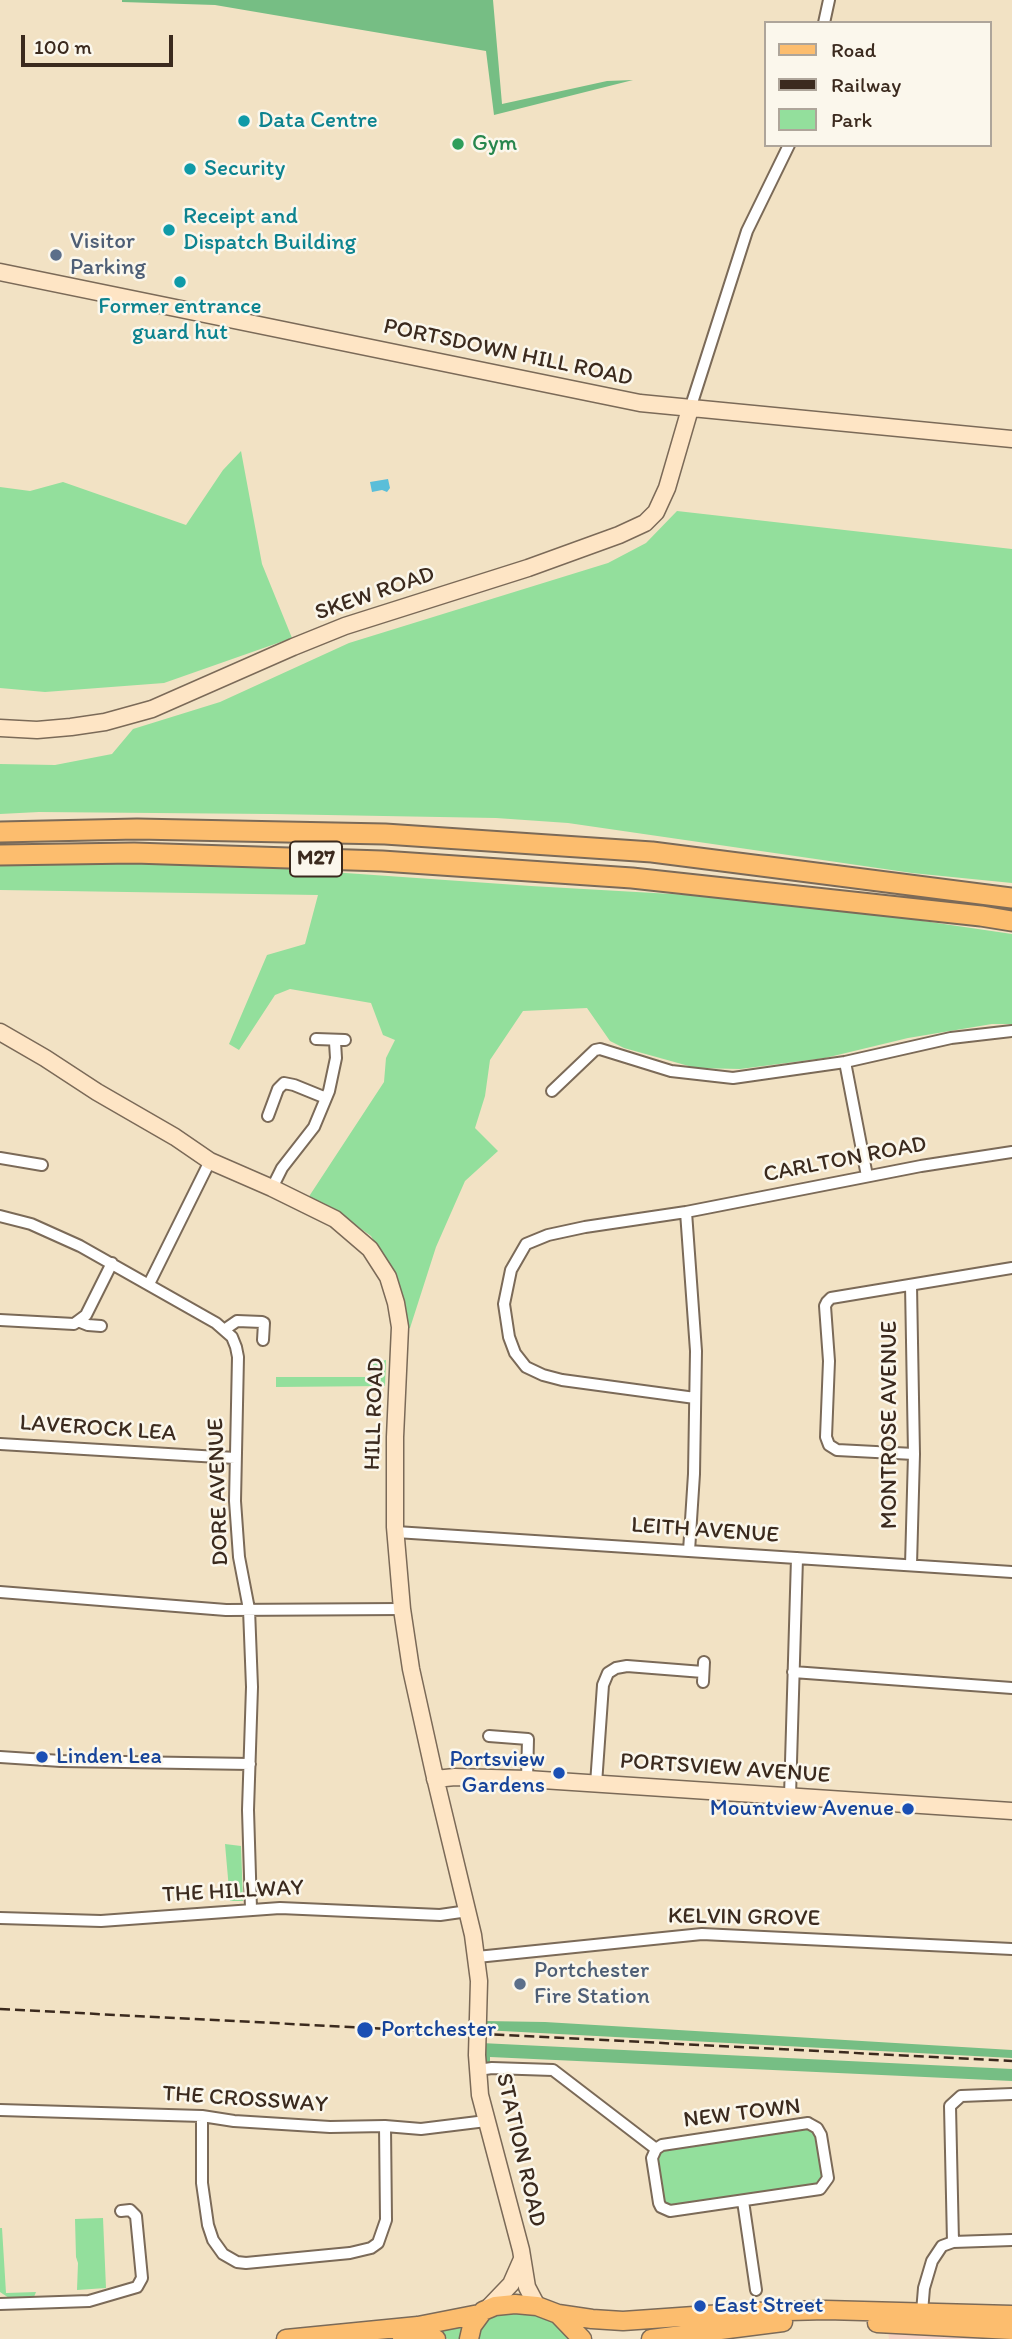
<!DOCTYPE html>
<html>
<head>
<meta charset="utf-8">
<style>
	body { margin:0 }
	#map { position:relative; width:1012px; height:2339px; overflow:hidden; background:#f2e2c4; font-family:Itim,sans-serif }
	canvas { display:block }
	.legend { position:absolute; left:764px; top:21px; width:228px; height:126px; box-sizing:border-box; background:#fbf7ec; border:2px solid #aea59a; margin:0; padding:9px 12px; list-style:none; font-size:21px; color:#3b2a1e }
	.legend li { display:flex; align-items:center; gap:14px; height:35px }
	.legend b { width:35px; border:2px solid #aea59a }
	.scale { position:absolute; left:21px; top:35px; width:152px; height:32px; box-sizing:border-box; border:4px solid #3b2a1e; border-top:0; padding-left:9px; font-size:21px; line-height:24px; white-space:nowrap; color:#3b2a1e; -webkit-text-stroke:5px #fbf7ec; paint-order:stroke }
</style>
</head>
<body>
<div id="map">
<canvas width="1012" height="2339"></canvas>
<ul class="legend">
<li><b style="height:9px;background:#fcbd6e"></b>Road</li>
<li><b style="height:9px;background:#3b2a1e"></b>Railway</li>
<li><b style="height:19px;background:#93df9c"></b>Park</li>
</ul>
<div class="scale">100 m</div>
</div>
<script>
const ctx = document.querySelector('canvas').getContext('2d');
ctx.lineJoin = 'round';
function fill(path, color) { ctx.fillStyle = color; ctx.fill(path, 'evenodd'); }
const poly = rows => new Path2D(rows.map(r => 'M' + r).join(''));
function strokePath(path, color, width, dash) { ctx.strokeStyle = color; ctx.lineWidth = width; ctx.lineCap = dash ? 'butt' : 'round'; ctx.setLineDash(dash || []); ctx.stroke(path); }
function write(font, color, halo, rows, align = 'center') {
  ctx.font = font + ' Itim,sans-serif'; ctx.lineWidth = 5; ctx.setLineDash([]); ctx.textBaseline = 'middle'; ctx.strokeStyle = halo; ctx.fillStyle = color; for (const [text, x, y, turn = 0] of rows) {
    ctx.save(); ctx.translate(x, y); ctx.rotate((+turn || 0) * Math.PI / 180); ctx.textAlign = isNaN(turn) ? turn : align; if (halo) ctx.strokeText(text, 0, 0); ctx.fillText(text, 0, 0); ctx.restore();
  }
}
fill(poly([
	[888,2330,1012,2334,1012,2339,889,2339]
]), '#f6d2c3');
fill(poly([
	[241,451,262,564,292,638,164,683,45,692,0,688,0,487,30,491,63,482,186,525,223,470],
	[677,511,1012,549,1012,883,912,873,568,823,496,818,271,814,39,812,0,814,0,764,55,765,112,754,133,729,220,702,349,643,608,563,646,543],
	[188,862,531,886,724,897,896,917,1012,934,1012,1024,992,1024,908,1038,825,1058,740,1069,696,1068,624,1048,610,1041,587,1008,523,1011,490,1060,485,1096,475,1128,498,1151,465,1181,436,1247,410,1328,405,1329,395,1277,371,1236,343,1216,308,1198,384,1082,386,1058,395,1040,383,1035,371,1003,290,989,275,995,239,1050,229,1044,267,955,305,944,318,895,0,890,0,865],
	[386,1360,385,1386,276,1387,276,1377,372,1377,373,1364,376,1362],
	[225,1844,241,1846,243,1901,230,1901],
	[802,2128,810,2129,818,2137,823,2177,817,2186,674,2207,664,2203,660,2196,656,2156,662,2148,678,2147,793,2132],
	[103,2218,106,2288,77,2290,78,2263,76,2257,75,2219],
	[0,2228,2,2228,6,2293,36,2292,34,2297,9,2298,0,2292],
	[521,2310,553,2319,576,2339,475,2339,482,2323,484,2325,489,2320,487,2318,491,2315],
	[465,2323,460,2339,448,2339,436,2334,434,2329]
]), '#93df9c');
fill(poly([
	[122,0,493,0,502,104,607,81,633,80,494,115,486,51,215,5,122,2],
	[484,2021,545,2022,1012,2050,1012,2058,483,2030],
	[481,2043,1012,2069,1012,2081,490,2057,490,2063,485,2062]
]), '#76be84');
fill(poly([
	[388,479,390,488,387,492,382,490,372,492,370,482]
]), '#5abed9');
const street = poly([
	[824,23,829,0],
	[690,409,747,231,789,145],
	[316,1039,345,1040],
	[845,1062,867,1176],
	[552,1091,595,1050,600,1049,671,1071,733,1078,845,1062,951,1038,1012,1031],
	[268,1116,278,1089,284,1083,294,1085,326,1098],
	[0,1158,42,1165],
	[272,1188,282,1168,314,1127,329,1091,336,1058,335,1042],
	[686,1212,921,1166,1012,1152],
	[0,1216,31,1224,80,1246,216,1323,232,1337,236,1347,238,1357,235,1501,239,1557,249,1609,252,1687,248,1810,251,1909],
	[149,1284,210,1161],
	[0,1320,74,1324,86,1315,112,1263],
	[78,1321,88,1325,101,1326],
	[224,1330,237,1321,262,1322,264,1323,263,1340],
	[0,1444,235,1458],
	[914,1454,837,1450,829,1445,826,1437,829,1361,825,1306,827,1302,831,1298,1012,1268],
	[396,1532,1012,1572],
	[689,1551,694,1474,696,1351,686,1212,585,1227,548,1235,526,1244,511,1270,504,1304,509,1337,515,1353,526,1367,543,1375,562,1380,695,1398],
	[911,1565,914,1454,911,1285],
	[0,1592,226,1610,402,1609],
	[793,1672,1012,1688],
	[703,1682,704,1662],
	[489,1736,528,1739,527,1779],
	[0,1757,61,1761,250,1764],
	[596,1784,603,1685,608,1673,616,1668,627,1666,703,1672],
	[790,1796,797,1558],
	[0,1918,101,1921,280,1908,440,1915,468,1911],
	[477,1957,702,1934,1012,1949],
	[478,2070,492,2068,553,2070,656,2149],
	[0,2110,202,2116,234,2121,330,2127,385,2126,421,2129,486,2121],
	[202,2116,202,2183,208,2225,213,2240,223,2254,237,2262,246,2263,350,2253,371,2248,378,2243,386,2220,385,2126],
	[808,2123,817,2128,821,2135,828,2178,820,2189,670,2211,661,2207,659,2203,652,2158,656,2149,662,2145,808,2123],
	[743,2201,756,2290],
	[953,2242,1012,2240],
	[0,2304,89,2301,137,2287,142,2278,136,2216,130,2210,121,2211],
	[918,2317,922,2312,924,2288,932,2261,942,2246,953,2242,950,2106,961,2096,1012,2094]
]);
const secondary = poly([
	[0,272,640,403,1012,439],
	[0,728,37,730,71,727,105,722,152,709,293,647,345,626,528,568,619,535,645,523,656,512,667,488,690,409],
	[0,1032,45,1058,97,1092,175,1137,210,1161,272,1188,335,1219,370,1249,388,1277,396,1303,400,1327,395,1437,395,1527,402,1609,411,1669,434,1773,473,1935,479,1981,477,2055,480,2095,521,2250,527,2287,537,2306],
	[435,1779,455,1777,527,1779,1012,1811],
	[488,2308,511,2284,522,2259]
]);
const primary = poly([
	[558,2314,592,2319,623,2321,751,2312,826,2310,1012,2315],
	[877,2323,1012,2330],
	[286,2339,418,2326,479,2314],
	[402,2339,436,2339],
	[469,2339,472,2326,483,2311,495,2306,515,2304,537,2306,558,2314,582,2339],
	[651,2339,783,2322]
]);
const highway = poly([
	[0,832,137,829,385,834,652,852,1012,898],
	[0,855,134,853,382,861,632,878,981,916,1012,921]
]);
strokePath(street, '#7b6a58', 14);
strokePath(secondary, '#7b6a58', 19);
strokePath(primary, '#7b6a58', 21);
strokePath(highway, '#7b6a58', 23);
strokePath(street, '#fff', 10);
strokePath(secondary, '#fee5c5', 16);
strokePath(primary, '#fcbd6e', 18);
strokePath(highway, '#fcbd6e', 19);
strokePath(poly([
	[0,2009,1012,2061]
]), '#3b2a1e', 2.5, [10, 5]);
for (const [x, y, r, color] of [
	[244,121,7,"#0f9aa8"],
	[458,144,7,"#2e9e5b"],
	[190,169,7,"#0f9aa8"],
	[169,230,7,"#0f9aa8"],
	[56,255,7,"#5c6f8a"],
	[180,282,7,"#0f9aa8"],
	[42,1757,7,"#1a4fb4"],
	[559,1773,7,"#1a4fb4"],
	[908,1809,7,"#1a4fb4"],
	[520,1984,7,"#5c6f8a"],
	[365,2030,9,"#1a4fb4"],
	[700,2306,7,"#1a4fb4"]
]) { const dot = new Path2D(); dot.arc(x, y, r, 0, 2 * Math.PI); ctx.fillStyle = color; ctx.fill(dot); strokePath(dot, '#fbf7ec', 2.5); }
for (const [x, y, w] of [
	[316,859,52]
]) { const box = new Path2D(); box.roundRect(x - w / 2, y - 17.5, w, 35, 5); ctx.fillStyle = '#fbf7ec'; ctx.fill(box); strokePath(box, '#3b2a1e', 2); }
write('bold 21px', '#3b2a1e', null, [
	["M27",316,859]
]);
write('23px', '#0d838f', '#fbf7ec', [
	["Data Centre",258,121],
	["Security",204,169],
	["Receipt and",183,217],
	["Dispatch Building",183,243],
	["Former entrance",180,307,"center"],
	["guard hut",180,333,"center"]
], 'left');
write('23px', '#27864d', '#fbf7ec', [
	["Gym",472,144]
], 'left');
write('23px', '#4e5e75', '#fbf7ec', [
	["Visitor",70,242],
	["Parking",70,268],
	["Portchester",534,1971],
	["Fire Station",534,1997]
], 'left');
write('23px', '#3b2a1e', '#fbf7ec', [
	["PORTSDOWN HILL ROAD",508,353,12],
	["SKEW ROAD",375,594,-19],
	["CARLTON ROAD",845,1160,-11],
	["HILL ROAD",375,1414,-88],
	["MONTROSE AVENUE",890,1425,-90],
	["LAVEROCK LEA",98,1429,4],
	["DORE AVENUE",219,1492,-92],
	["LEITH AVENUE",705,1531,4],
	["PORTSVIEW AVENUE",725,1769,4],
	["THE HILLWAY",233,1892,-3],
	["KELVIN GROVE",744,1918,1],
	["THE CROSSWAY",245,2100,4],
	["NEW TOWN",742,2114,-7],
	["STATION ROAD",520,2150,77]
]);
write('23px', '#164399', '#fbf7ec', [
	["Linden Lea",56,1757],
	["Portsview",545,1760,"right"],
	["Gardens",545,1786,"right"],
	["Mountview Avenue",894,1809,"right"],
	["Portchester",381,2030],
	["East Street",714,2306]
], 'left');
</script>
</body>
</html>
